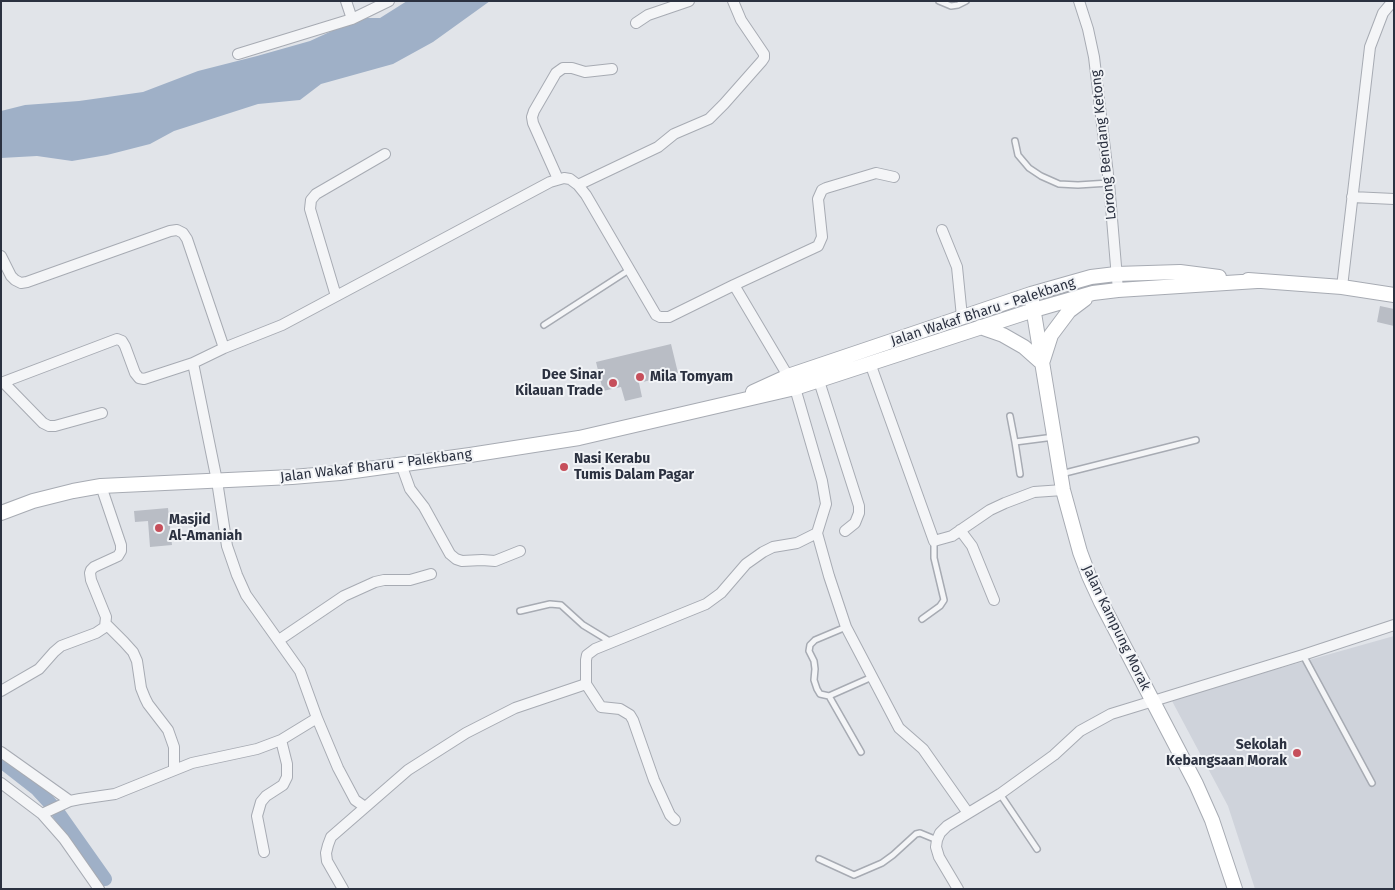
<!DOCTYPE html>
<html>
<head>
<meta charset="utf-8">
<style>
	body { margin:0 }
	#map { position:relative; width:1395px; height:890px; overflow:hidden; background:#e1e4e9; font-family:"Fira Sans",sans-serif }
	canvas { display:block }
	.frame { position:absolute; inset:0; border:2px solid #2b3140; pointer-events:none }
</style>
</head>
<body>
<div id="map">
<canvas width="1395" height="890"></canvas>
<div class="frame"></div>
</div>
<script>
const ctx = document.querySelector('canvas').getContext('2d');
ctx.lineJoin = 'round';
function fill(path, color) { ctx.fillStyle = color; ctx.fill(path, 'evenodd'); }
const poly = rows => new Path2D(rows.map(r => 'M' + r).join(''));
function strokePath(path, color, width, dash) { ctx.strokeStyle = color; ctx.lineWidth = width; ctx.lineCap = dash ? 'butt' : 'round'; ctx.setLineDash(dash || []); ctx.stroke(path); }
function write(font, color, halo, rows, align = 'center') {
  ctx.font = font + ' "Fira Sans",sans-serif'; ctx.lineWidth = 4; ctx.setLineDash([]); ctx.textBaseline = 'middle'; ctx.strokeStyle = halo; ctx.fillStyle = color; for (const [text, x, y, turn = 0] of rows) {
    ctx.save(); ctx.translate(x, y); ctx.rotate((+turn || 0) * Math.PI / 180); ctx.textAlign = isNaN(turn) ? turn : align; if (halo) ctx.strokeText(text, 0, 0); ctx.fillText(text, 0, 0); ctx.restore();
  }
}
fill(poly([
	[1394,636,1394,889,1255,889,1228,806,1172,701,1181,696]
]), '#cfd3db');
fill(poly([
	[407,1,490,1,433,42,393,64,321,84,300,100,258,104,174,131,150,144,107,155,72,161,37,156,1,158,1,111,25,105,79,101,143,92,198,71,257,56,310,41,360,18,380,18]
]), '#9fb0c7');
strokePath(poly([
	[1,761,37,789,57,811,105,879]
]), '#9fb0c7', 14);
fill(poly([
	[1380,306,1394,309,1394,326,1377,322],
	[671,344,678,373,639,383,642,397,625,401,621,387,603,391,596,362],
	[168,508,172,545,150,547,148,521,135,522,134,511]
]), '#b9bdc5');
const service = poly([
	[939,1,951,6,958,5,966,1],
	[1015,141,1018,155,1029,168,1041,176,1059,184,1078,185,1109,183],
	[544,325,629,270],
	[1010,416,1015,442],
	[1020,474,1015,442,1054,437],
	[1061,474,1196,440],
	[520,611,550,604,561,605,583,625,611,642],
	[922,619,940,606,944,600,934,558,934,541],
	[1303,655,1372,783],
	[829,696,820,694,817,689,814,680,815,669,814,661,809,651,810,645,815,640,846,627],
	[861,752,829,696,872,677],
	[1000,794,1037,849],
	[819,859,854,875,882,863,893,855,916,834,920,833,937,840]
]);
const minor = poly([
	[346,1,352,19],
	[1079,1,1088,29,1094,57,1109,183,1118,290],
	[636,23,648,15,689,1],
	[238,54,352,19,389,1],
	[558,179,533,123,532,117,534,111,556,73,563,68,572,68,585,72,612,69],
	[578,185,658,147,674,134,709,119,724,104,762,61,764,58,764,54,741,20,733,1],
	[1352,197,1394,199],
	[942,230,957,267,962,317],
	[1,256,11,276,15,280,21,283,27,282,170,231,177,230,183,233,187,239,224,348],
	[734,285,818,246,822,237,818,199,822,190,826,188,876,173,894,177],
	[1342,287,1370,47,1383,13,1393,1],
	[336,296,310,209,311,200,316,194,385,154],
	[870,363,934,541,952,536,990,510,1005,503,1034,492,1063,490],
	[819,381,859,506,859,513,855,523,845,531],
	[3,382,43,423,49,426,55,426,102,413],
	[1,383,117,339,122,341,125,346,135,373,139,378,144,379,193,363],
	[795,388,822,481,826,504,817,533,829,576,846,627,899,728,923,749,968,813],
	[401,464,410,489,424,507,445,545,450,554,456,559,462,561,482,560,495,561,520,551],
	[960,530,972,546,994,600],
	[106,624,124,642,133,652,137,661,141,688,145,698,148,704,168,730,174,747,174,770],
	[279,640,344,596,375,582,384,580,410,580,431,574],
	[586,684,601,707,620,709,630,715,633,720,654,780,670,815,675,820],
	[1,691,39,669,54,652,61,646,96,633,105,627,106,617,91,580,90,573,91,570,94,567,118,556,121,551,121,545,101,486],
	[317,718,300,671,246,595,237,575,227,546,217,481,193,363,224,348,282,325,550,182,564,178,570,179,578,185,586,195,656,315,660,317,669,317,734,285,788,376],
	[1,752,70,801,80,799,115,794,192,763,257,749,281,740,317,718,338,768,355,800,365,807],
	[1,783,42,814,64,839,99,889],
	[42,814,70,801],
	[264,852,257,816,261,802,266,796,283,785,287,777,287,764,281,740],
	[343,889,327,861,326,853,328,845,331,837,408,770,466,733,515,708,586,684,586,660,587,655,595,649,706,604,721,593,746,564,763,552,773,547,797,543,817,533],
	[958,889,939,857,936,847,937,840,940,833,947,826,1000,794,1054,755,1080,731,1111,714,1303,655,1394,625]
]);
const secondary = poly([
	[1248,280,1342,287,1394,295],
	[1032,301,1063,490,1080,552,1089,576,1101,602,1196,784,1212,820,1235,889],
	[980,327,1003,335,1024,347,1042,363],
	[1043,360,1051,335,1069,311,1085,299],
	[753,392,788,376,1031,294,1091,277,1116,274,1180,272,1219,277],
	[1,513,33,501,73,491,101,486,292,477,340,473,470,455,579,438,795,388,1034,310,1093,293,1118,290,1257,281]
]);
strokePath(service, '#a7abb3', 8);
strokePath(minor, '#a7abb3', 12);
strokePath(secondary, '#a7abb3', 16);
strokePath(service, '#f4f5f7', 5);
strokePath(minor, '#f4f5f7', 10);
strokePath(secondary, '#fff', 14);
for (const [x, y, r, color] of [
	[640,377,5,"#c64f5b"],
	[613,383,5,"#c64f5b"],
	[564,467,5,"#c64f5b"],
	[159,528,5,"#c64f5b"],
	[1297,753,5,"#c64f5b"]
]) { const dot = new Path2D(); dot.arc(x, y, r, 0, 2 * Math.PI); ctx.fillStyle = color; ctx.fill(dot); strokePath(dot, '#f1f3f6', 2); }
write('14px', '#2b3140', '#f1f3f6', [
	["Lorong Bendang Ketong",1104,145,-96],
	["Jalan Wakaf Bharu - Palekbang",983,312,-18],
	["Jalan Wakaf Bharu - Palekbang",376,466,-7],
	["Jalan Kampung Morak",1116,628,64]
]);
write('bold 14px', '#2b3140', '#f1f3f6', [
	["Dee Sinar",603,375,"right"],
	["Kilauan Trade",603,391,"right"],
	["Mila Tomyam",650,377],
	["Nasi Kerabu",574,459],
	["Tumis Dalam Pagar",574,475],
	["Masjid",169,520],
	["Al-Amaniah",169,536],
	["Sekolah",1287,745,"right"],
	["Kebangsaan Morak",1287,761,"right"]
], 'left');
</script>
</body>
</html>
